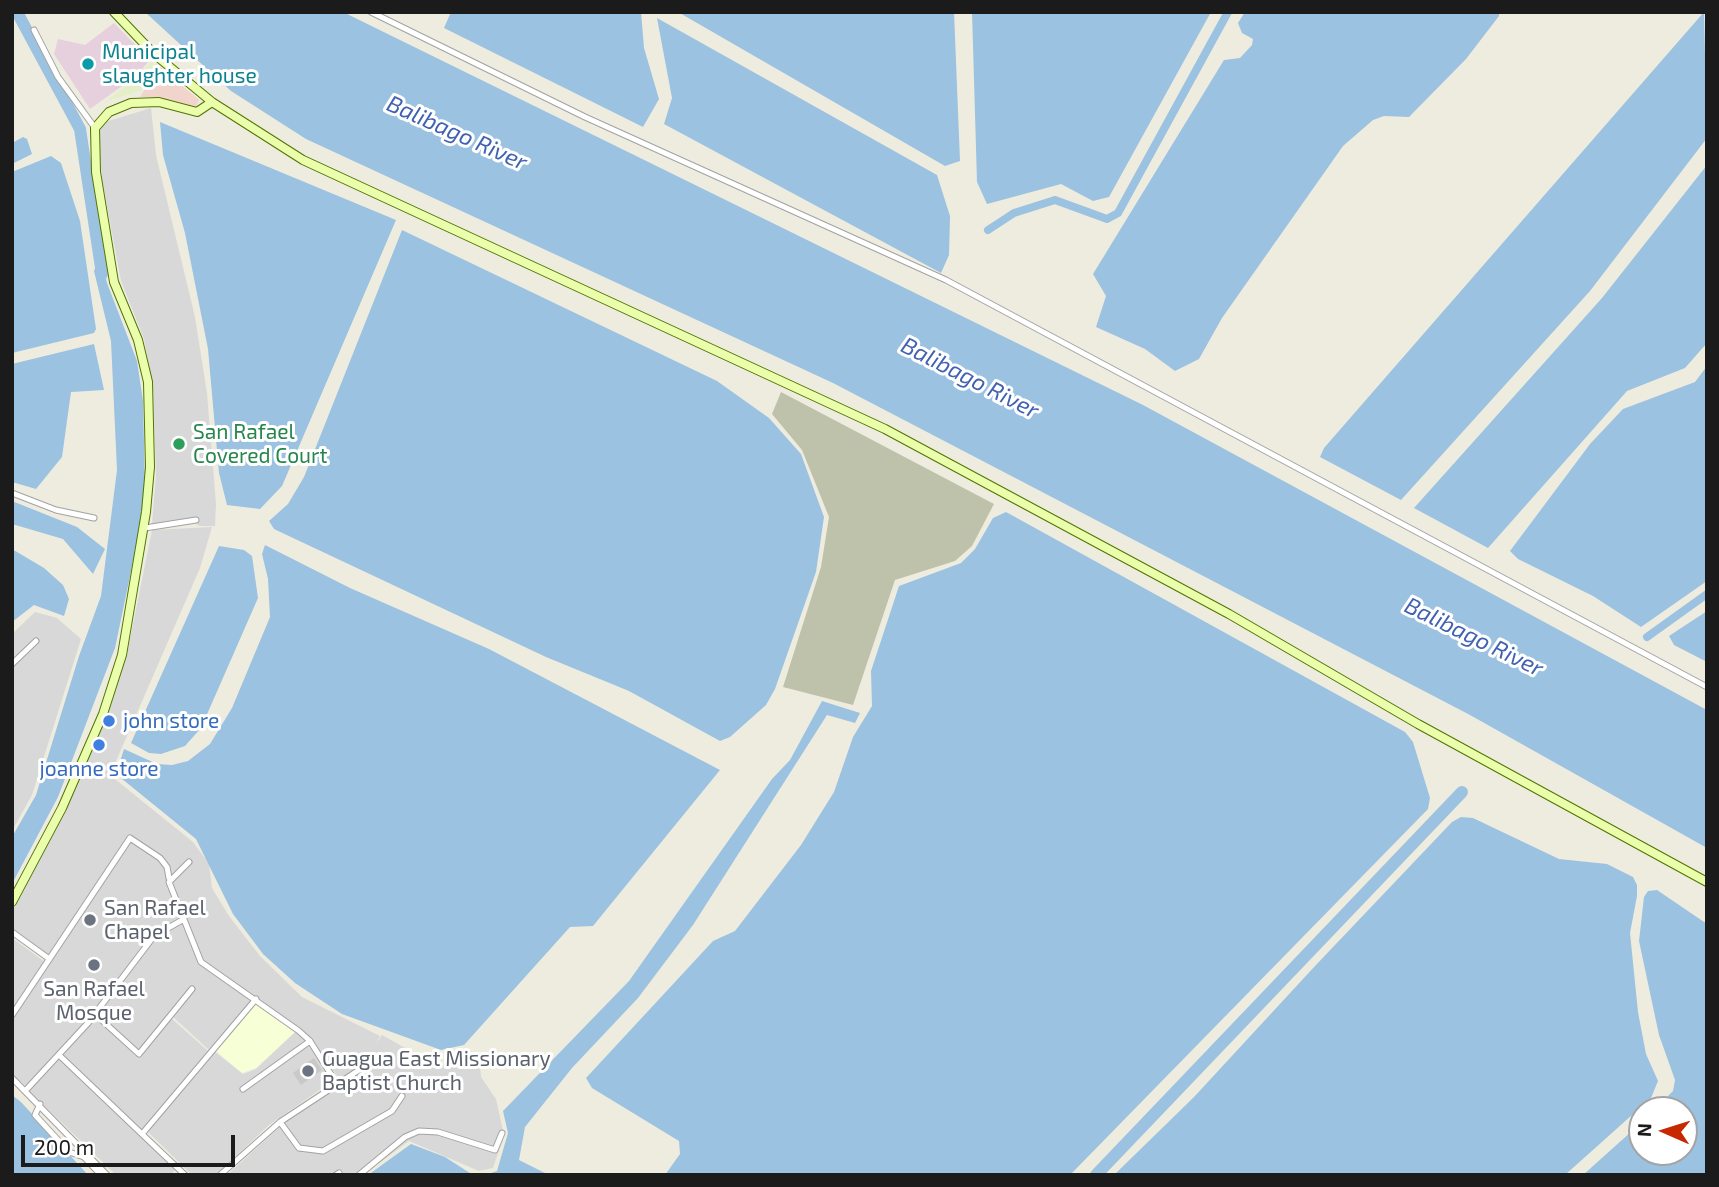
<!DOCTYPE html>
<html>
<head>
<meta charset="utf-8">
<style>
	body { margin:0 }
	#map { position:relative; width:1719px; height:1187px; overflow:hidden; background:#eeecdf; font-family:"Exo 2",sans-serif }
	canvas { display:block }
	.frame { position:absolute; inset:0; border:14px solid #1b1b1b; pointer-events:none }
	.north { position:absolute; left:1628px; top:1096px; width:70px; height:70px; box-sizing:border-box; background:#fff; border:2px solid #a4a4a4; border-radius:50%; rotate:273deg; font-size:19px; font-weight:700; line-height:28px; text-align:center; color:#1b1b1b }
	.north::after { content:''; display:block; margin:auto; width:24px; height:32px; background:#c62800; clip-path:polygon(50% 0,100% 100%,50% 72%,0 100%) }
	.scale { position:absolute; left:21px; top:1135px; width:214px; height:32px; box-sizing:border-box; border:4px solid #1b1b1b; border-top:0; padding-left:9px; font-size:21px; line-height:24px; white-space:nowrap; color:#1b1b1b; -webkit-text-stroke:5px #fff; paint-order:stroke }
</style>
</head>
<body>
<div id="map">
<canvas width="1719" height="1187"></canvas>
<div class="frame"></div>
<div class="north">N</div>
<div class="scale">200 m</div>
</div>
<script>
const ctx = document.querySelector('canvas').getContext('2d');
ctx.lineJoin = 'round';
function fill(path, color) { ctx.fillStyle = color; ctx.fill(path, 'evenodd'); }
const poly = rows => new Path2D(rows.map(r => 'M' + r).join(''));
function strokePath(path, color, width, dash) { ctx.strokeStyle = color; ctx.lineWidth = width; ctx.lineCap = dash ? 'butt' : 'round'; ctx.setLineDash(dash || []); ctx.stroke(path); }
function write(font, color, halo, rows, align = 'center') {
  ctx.font = font + ' "Exo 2",sans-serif'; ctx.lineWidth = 6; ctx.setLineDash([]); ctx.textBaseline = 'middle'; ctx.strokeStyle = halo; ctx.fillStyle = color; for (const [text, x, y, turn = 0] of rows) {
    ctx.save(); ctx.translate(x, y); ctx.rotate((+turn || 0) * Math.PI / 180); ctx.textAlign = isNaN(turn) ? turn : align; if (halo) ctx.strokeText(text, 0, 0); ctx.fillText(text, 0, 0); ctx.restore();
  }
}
fill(poly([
	[151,108,156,155,195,317,207,393,216,504,215,526,199,526,194,522,152,524,156,475,153,389,144,339,121,281,102,180,98,131,102,123],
	[212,527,200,568,110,775,193,842,209,864,212,888,229,916,260,956,302,997,380,1036,376,1044,382,1035,423,1058,443,1065,464,1049,475,1054,480,1065,481,1077,496,1099,504,1135,493,1168,479,1171,409,1141,363,1175,227,1175,284,1123,368,1068,364,1062,340,1080,310,1038,255,997,209,1050,172,1016,138,1052,98,1014,56,1061,61,1057,176,1169,170,1175,116,1175,29,1091,51,1067,29,1089,12,1074,12,938,45,962,134,831,48,957,12,931,12,909,69,803,107,715,127,654,152,530],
	[35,612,57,618,81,639,32,795,12,831,12,634],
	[95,1016,136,1056,141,1055,171,1018,208,1051,142,1131,62,1055],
	[296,1031,310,1044,334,1080,269,1125,216,1175,192,1175,148,1132,214,1051,243,1074,256,1069]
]), '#d9d8d8');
fill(poly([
	[159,66,199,100,196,107,159,97,140,97]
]), '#f1d5cc');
fill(poly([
	[114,23,150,60,136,76,90,109,54,54,58,39,85,45]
]), '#e7d0de');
fill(poly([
	[256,1001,296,1031,256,1068,242,1073,216,1051]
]), '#f7ffd7');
fill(poly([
	[314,1058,322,1070,301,1085,293,1073]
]), '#c9c9c9');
fill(poly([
	[781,392,994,504,972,546,955,561,895,580,853,705,783,687,821,567,829,517,802,450,772,414]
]), '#bec2aa');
fill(poly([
	[151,62,157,66,142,90,105,102,138,77]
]), '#e4efc8');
fill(poly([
	[145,12,343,12,1143,405,1707,710,1707,848,1470,715,833,383,306,139,231,91],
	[451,12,641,12,644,48,659,99,643,127,444,28],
	[678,12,954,12,960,161,945,166],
	[972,12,1211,12,1109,197,1093,201,1061,184,987,204,977,182],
	[1245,12,1499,12,1499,16,1466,59,1409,117,1384,116,1373,120,1343,146,1222,318,1199,359,1175,371,1145,349,1096,327,1106,296,1093,274,1224,60,1240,58,1252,45,1253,39,1242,33,1238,23],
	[1704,12,1707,138,1590,291,1401,500,1320,457,1324,448],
	[657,18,937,175,950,216,949,255,941,273,664,124,672,98],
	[160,122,396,220,282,486,260,509,227,505,219,473,208,349,185,233,163,155],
	[23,137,27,139,32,154,12,164,12,143],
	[51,156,61,163,80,221,96,329,94,333,12,353,12,172],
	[1707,165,1707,343,1685,368,1627,391,1488,548,1414,508,1602,298],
	[402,230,717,381,769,418,801,454,824,517,816,572,775,689,766,705,730,737,720,741,629,691,546,657,274,529,269,521,288,504,304,477],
	[101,255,107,283,137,361,143,401,145,486,138,538,115,648,58,797,12,884,12,837,36,795,79,656,101,596,117,470,111,341,94,271],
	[94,344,104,390,71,392,62,457,36,489,12,482,12,364],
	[1707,366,1707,581,1641,627,1593,596,1518,559,1510,551,1590,444,1623,409,1695,382],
	[12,501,77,527,105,549,93,574,63,539,12,524],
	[1006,512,1405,732,1413,742,1430,798,1428,809,1070,1175,665,1175,680,1154,679,1141,592,1088,586,1078,713,941,735,931,801,845,834,792,853,737,872,706,871,671,899,586,961,563,975,549,993,518],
	[265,545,350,588,489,649,720,770,593,926,570,927,464,1045,441,1050,342,1014,295,983,263,954,233,914,196,839,116,774,124,749,157,764,172,765,188,761,210,744,232,708,270,617,268,579,262,554],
	[219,546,244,550,252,556,258,598,201,728,185,746,161,754,149,753,131,743],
	[12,549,44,568,63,585,69,599,64,616,34,605,12,622],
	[1707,611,1707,662,1674,645,1669,636],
	[822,701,860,713,855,723,827,715,693,925,638,998,572,1068,525,1127,519,1160,549,1175,485,1175,497,1171,508,1133,503,1111,629,981,772,779,790,760],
	[1461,817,1473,818,1559,859,1607,864,1633,877,1637,885,1637,896,1630,933,1638,1012,1646,1054,1658,1081,1651,1098,1565,1175,1114,1175,1194,1097,1315,966,1452,822],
	[1657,890,1707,924,1707,1175,1583,1175,1642,1122,1642,1152,1684,1152,1684,1110,1654,1110,1673,1091,1675,1080,1659,1035,1639,941,1644,897,1648,891],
	[12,1095,21,1102,88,1175,12,1175],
	[411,1144,445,1157,473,1175,368,1175]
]), '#9bc2e0');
strokePath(poly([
	[988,230,1014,213,1055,200,1107,219,1118,213,1228,12],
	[1647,637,1707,594]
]), '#9bc2e0', 8);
strokePath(poly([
	[17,12,80,129,102,274],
	[1096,1175,1462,792]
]), '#9bc2e0', 12);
const street = poly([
	[371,12,585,117,946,280,1707,687],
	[34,30,58,77,95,128],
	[12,493,56,510,94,518],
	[145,528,196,520],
	[12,664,36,641],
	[189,862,169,882,201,962,299,1031,310,1041,337,1084],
	[12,932,48,958],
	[95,1014,139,1054,192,989],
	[12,1015,130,838,160,858,167,867,169,878],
	[59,1055,185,1175],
	[12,1078,107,1175],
	[243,1089,310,1041],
	[26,1090,88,1023,154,936,184,919],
	[40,1104,35,1115,69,1152,84,1157,101,1175],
	[280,1122,299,1148,323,1151,392,1111,402,1096],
	[142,1134,256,999],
	[220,1175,280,1122,365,1066],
	[336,1175,339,1173],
	[359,1175,405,1137,419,1131,438,1132,495,1150,502,1133]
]);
const secondary = poly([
	[114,12,153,53,212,102,303,160,885,429,1229,614,1418,724,1707,882],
	[12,902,62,808,103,714,122,655,146,512,150,467,148,382,138,340,114,282,96,172,95,128,109,112,131,103,159,102,197,112,212,102]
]);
strokePath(street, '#a2a2a2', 7);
strokePath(secondary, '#507400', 10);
strokePath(street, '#fff', 5);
strokePath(secondary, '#eafeac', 8);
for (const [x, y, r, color] of [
	[88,64,7,"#0f9aa8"],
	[179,444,7,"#2e9e5b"],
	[109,721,7,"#3f7fe0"],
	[99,745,7,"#3f7fe0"],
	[90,920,7,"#6b7280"],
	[94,965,7,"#6b7280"],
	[308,1071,7,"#6b7280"]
]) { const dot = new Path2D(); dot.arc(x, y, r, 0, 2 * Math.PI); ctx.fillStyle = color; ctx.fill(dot); strokePath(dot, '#fff', 2.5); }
write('21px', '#0d838f', '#fff', [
	["Municipal",102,52],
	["slaughter house",102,76]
], 'left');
write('21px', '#27864d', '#fff', [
	["San Rafael",193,432],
	["Covered Court",193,456]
], 'left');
write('21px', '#366cbe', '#fff', [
	["john store",123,721],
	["joanne store",99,769,"center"]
], 'left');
write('21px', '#5b616d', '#fff', [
	["San Rafael",104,908],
	["Chapel",104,932],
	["San Rafael",94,989,"center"],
	["Mosque",94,1013,"center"],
	["Guagua East Missionary",322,1059],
	["Baptist Church",322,1083]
], 'left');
write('italic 23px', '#4162b1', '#fff', [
	["Balibago River",457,133,24],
	["Balibago River",970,378,27],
	["Balibago River",1474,637,26]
]);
</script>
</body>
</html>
